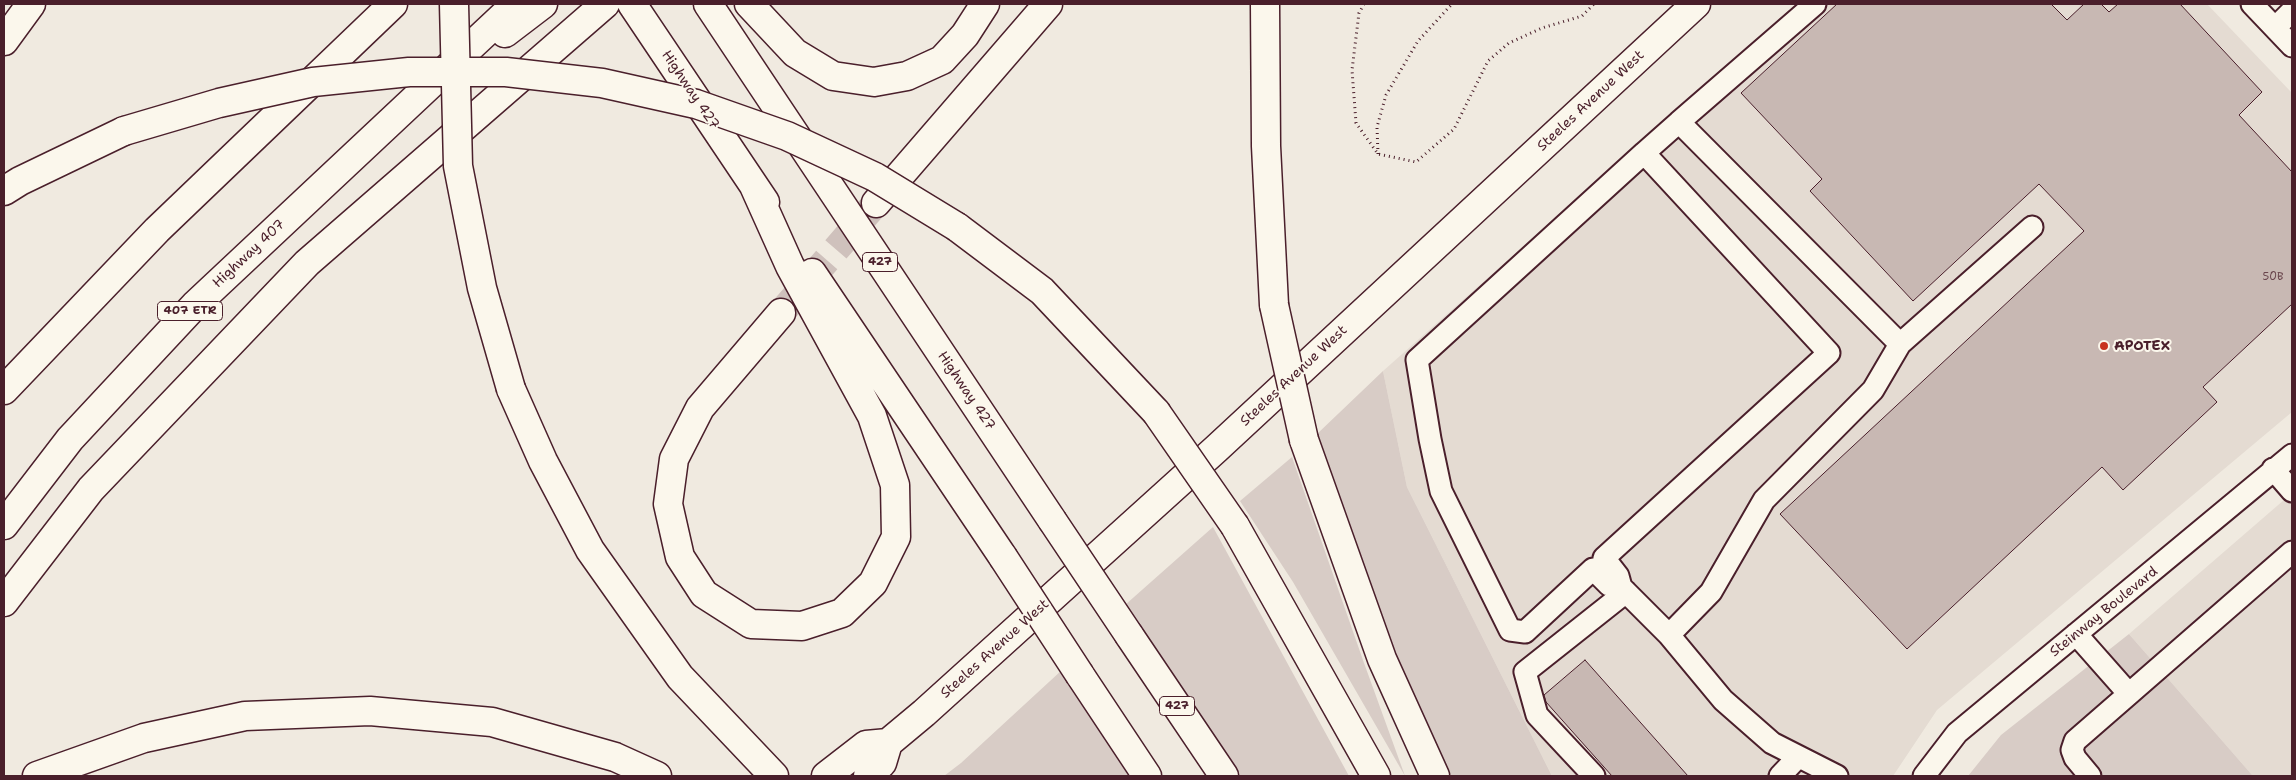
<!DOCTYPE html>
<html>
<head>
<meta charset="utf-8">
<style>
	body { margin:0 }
	#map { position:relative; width:2296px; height:780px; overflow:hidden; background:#f0eae0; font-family:"Shantell Sans",sans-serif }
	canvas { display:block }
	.frame { position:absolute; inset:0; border:5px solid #4a1f2b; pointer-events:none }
</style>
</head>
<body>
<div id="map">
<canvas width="2296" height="780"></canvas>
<div class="frame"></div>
</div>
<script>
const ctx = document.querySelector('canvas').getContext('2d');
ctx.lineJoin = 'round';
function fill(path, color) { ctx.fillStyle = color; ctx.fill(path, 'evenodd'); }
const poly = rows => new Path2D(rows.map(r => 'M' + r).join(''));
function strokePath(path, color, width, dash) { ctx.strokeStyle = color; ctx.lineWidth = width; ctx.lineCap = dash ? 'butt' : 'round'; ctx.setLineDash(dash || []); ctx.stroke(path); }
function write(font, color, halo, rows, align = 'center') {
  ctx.font = font + ' "Shantell Sans",sans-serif'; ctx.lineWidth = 4; ctx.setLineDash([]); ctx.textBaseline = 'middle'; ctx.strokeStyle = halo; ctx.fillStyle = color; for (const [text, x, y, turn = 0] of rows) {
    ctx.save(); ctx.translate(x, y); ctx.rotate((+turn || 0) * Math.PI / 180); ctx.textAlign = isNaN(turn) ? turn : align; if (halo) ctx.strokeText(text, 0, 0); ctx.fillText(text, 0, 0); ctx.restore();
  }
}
fill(poly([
	[1796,4,2207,4,2292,93,2292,412,1937,710,1893,776,1552,776,1407,487,1383,371],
	[2292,493,2292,776,2253,776,2129,634]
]), '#e4dbd2');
fill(poly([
	[1383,371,1407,487,1552,776,1451,776,1392,648,1317,434],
	[1292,457,1364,663,1405,776,1293,582,1240,501],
	[1213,527,1349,776,1238,776,1125,605],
	[2129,634,2253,776,1968,776,2001,735],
	[1062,670,1132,776,944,776,961,763]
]), '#d8ccc6');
const building = poly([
	[1837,4,2051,4,2067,20,2084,4,2101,4,2109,12,2118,4,2180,4,2262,92,2239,115,2292,172,2292,304,2203,387,2217,402,2123,490,2102,467,1907,649,1780,514,2084,231,2039,184,1913,301,1810,191,1822,179,1741,93,1837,4],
	[1585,660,1688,776,1612,776,1546,702,1544,695,1585,660]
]);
fill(building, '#c8b8b3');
strokePath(building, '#4a1f2b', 1);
strokePath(poly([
	[781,313,876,203]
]), '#cfc1bc', 28, [28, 14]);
const minor = poly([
	[1815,4,1679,122,1900,344,2032,227],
	[2252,4,2292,46],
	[2275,28,2292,11],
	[1644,153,1679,122],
	[2273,469,2292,491],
	[1621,587,1609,585,1593,569,1525,632,1510,630,1441,491,1430,439,1417,360,1644,153,1829,353,1604,558,1618,576,1621,587,1669,635],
	[2076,634,2129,694,2292,552],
	[1594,776,1537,715,1525,672,1626,592],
	[1780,776,1798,757],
	[1837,776,1772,743,1723,700,1669,635,1711,592,1764,500,1873,390,1900,344],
	[1924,776,1957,733,2292,455],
	[2090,776,2075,758,2072,750,2075,741,2129,694]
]);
const major = poly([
	[826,776,866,745,888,743,924,713,1216,449,1696,4],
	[868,776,882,763,888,743]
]);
const highway = poly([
	[632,4,765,202],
	[708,4,1052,520],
	[749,4,795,53,833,76,874,82,907,76,942,60,965,35,985,4],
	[1265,4,1266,146,1274,305],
	[505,33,543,4],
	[4,41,31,4],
	[754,186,790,266,872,416,895,485,896,537,873,583,842,613,802,626,751,624,704,594,680,557,668,504,674,459,700,408,781,313],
	[4,191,20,181,124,131],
	[876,203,1048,4],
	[957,227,1042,291,1156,412],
	[812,273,1003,557],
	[511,389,543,461,590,550,680,677,774,776],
	[4,390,157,230,393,4],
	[1304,440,1382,659,1435,776],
	[4,525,70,439,195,305,516,4],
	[1235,526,1376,776],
	[4,602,91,489,307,263,605,4],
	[1129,635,1224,776],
	[1080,675,1147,776],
	[37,776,144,738,245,716,370,711,492,722,615,757,657,776]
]);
strokePath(minor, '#4a1f2b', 25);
strokePath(major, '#4a1f2b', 31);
strokePath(highway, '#4a1f2b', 31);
strokePath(poly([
	[1364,4,1359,13,1352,70,1356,123,1378,154,1416,162,1454,129,1488,61,1509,43,1542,28,1582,16,1594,4],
	[1378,154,1377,127,1386,95,1418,41,1452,4]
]), '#4a1f2b', 3, [1, 4]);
strokePath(minor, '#fbf7ec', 21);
strokePath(major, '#fbf7ec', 28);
strokePath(highway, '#fbf7ec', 28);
const highwayBridge = poly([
	[454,4,458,166,482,288,511,389],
	[124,131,219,103,313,82,409,72,506,72,602,83,696,104,787,136,875,177,957,227],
	[1274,305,1304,440],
	[1156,412,1235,526],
	[1052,520,1129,635],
	[1003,557,1080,675]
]);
strokePath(highwayBridge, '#4a1f2b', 31, []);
strokePath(highwayBridge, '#fbf7ec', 28);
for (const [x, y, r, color] of [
	[2104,346,5,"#c8321e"]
]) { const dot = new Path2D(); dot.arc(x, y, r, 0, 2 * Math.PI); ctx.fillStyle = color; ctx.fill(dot); strokePath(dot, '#fbf7ec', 2); }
write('11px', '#6a454d', null, [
	["50B",2273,277]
]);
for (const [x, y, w] of [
	[880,262,35],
	[190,311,65],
	[1177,706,35]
]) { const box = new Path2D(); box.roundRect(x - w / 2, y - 9.5, w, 19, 4); ctx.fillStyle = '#fbf7ec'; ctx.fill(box); strokePath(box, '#4a1f2b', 1); }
write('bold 12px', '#4a1f2b', null, [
	["427",880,262],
	["407 ETR",190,311],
	["427",1177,706]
]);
write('14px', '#4a1f2b', '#fbf7ec', [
	["Highway 427",690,90,56],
	["Steeles Avenue West",1591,101,-43],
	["Highway 407",249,254,-43],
	["Steeles Avenue West",1294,376,-43],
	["Highway 427",966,391,56],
	["Steinway Boulevard",2104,612,-39],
	["Steeles Avenue West",995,649,-42]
]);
write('bold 14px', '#4a1f2b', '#fbf7ec', [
	["APOTEX",2114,346]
], 'left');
</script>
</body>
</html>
